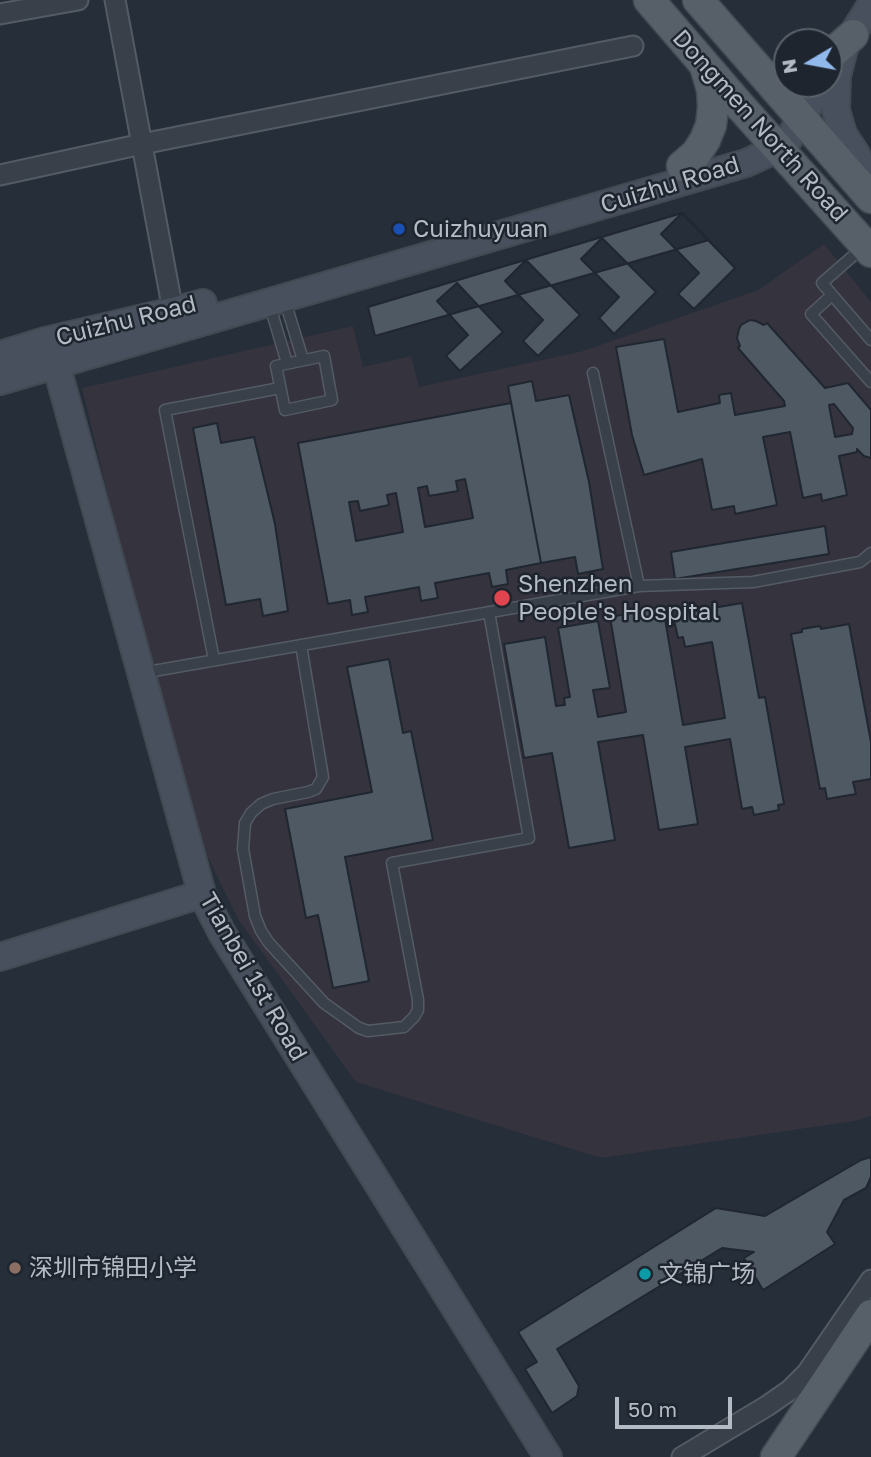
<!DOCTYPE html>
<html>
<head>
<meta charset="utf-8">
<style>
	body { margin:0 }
	#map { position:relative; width:871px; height:1457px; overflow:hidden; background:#252e39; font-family:"Golos Text",sans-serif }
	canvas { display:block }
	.north { position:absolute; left:773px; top:28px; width:70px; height:70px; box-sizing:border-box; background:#1e252e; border:2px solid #5a616a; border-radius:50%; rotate:260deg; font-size:19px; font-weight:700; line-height:28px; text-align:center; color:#b4bbc5 }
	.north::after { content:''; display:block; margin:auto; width:24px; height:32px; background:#92b9ec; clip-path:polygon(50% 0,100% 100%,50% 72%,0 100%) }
	.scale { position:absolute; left:615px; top:1397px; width:117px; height:32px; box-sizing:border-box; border:4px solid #b4bbc5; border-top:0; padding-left:9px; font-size:21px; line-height:24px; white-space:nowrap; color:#b4bbc5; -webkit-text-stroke:5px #1e252e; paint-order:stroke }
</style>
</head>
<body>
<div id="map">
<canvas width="871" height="1457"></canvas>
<div class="north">N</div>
<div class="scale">50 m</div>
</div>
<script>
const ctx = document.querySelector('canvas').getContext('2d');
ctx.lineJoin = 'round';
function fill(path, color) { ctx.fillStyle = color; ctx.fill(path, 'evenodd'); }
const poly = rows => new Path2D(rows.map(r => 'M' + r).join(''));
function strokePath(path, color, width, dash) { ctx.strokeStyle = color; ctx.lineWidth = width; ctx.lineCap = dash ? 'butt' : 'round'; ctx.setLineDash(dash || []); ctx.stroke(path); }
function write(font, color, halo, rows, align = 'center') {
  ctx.font = font + ' "Golos Text","Noto Sans SC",sans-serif'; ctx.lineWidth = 5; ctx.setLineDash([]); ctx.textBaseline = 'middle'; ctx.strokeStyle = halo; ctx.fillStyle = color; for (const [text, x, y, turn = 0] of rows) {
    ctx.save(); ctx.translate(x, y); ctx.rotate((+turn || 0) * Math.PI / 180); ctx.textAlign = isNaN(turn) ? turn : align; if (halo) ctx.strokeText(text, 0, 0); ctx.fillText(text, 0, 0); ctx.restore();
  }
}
fill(poly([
	[824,244,871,302,871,1116,855,1121,601,1158,356,1082,238,919,184,808,82,388,353,326,363,367,411,356,419,387,583,351,758,290]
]), '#34333e');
const building = poly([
	[682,213,709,240,375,336,368,307,682,213],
	[682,213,735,268,694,309,678,294,699,273,661,234,682,213],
	[602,238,656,292,614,334,599,318,619,297,581,259,602,238],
	[526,260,580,315,538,356,523,341,543,320,505,281,526,260],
	[457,283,503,332,460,371,446,356,468,335,437,301,457,283],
	[750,320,756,321,764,325,767,323,825,388,848,383,871,410,871,458,864,456,857,449,857,452,839,456,847,495,822,501,821,494,803,498,790,432,763,437,777,505,735,514,734,506,712,510,702,459,644,475,632,435,616,347,664,339,678,412,720,403,719,395,731,393,735,415,785,406,784,401,738,348,740,346,737,338,739,329,741,325,750,320],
	[834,404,853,428,852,434,835,437,829,405,834,404],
	[532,381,536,401,569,395,589,482,603,569,578,574,575,557,541,563,508,386,532,381],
	[511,403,541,563,506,570,508,584,492,587,489,573,435,583,438,598,421,601,419,587,365,597,368,612,352,615,350,600,328,604,298,443,511,403],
	[465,479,473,518,425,527,418,488,427,486,429,496,458,491,456,481,465,479],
	[396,493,403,532,356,541,349,502,358,501,360,511,389,505,387,495,396,493],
	[217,423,221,443,254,437,275,524,288,611,263,616,260,599,226,605,193,428,217,423],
	[825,526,829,554,675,579,671,552,825,526],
	[742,603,759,698,765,697,784,804,778,805,779,810,754,815,752,807,742,809,730,739,685,747,698,824,659,830,643,735,598,742,615,840,569,848,552,753,524,758,504,644,545,637,556,706,565,705,564,698,570,697,558,628,598,621,610,688,593,690,598,717,626,712,610,617,663,607,683,725,725,718,712,642,685,647,683,637,678,638,674,620,679,619,678,614,742,603],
	[849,624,871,742,871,779,853,782,856,794,827,799,825,788,820,789,791,634,802,632,802,629,820,626,821,629,849,624],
	[389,659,403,733,411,731,433,840,345,857,369,981,333,988,318,915,306,918,285,809,372,792,347,667,389,659],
	[871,1157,871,1177,866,1188,844,1200,827,1232,835,1244,763,1290,744,1258,754,1252,722,1248,557,1349,579,1386,577,1396,552,1413,525,1369,537,1362,518,1332,716,1208,765,1216,861,1160,871,1157]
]);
fill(building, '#4e5964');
strokePath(building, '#202730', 2);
const lane = poly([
	[862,248,822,283,871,340],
	[832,295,811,314,871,382],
	[285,301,303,360],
	[269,303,287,363],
	[324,356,332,400,285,410,276,366,324,356],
	[593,373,639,586],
	[301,645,323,777,316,789,308,792,273,799,261,804,251,813,245,823,243,849,255,916,261,931,269,943,324,1003,359,1028,368,1031,404,1027,414,1017,418,1010,418,1000,392,863,529,838,489,612],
	[214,660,165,410,280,388],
	[142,673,639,586,753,582,860,562,871,553]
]);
const street = poly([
	[115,0,173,311],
	[0,14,78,0],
	[0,175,142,144,633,46],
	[682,1457,767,1406,790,1390,807,1373,871,1280]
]);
const secondary = poly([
	[844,49,837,76,836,110,843,134,856,154,867,177,871,190],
	[842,51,871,5],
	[0,355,45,341,173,311,203,303],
	[56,364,202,894,222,933,548,1457],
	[0,381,746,163,779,148,788,140,822,84],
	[0,957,202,894]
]);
const primary = poly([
	[649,0,741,107,871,252],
	[698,0,871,198],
	[829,56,853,35],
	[682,166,696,154,705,140,711,125,713,107,712,90,705,66],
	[776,1457,871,1315]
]);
strokePath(lane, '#545b64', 13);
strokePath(street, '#545b64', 23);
strokePath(secondary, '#424952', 30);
strokePath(primary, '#424952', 33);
strokePath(lane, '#39404a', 10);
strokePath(street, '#39404a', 19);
strokePath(secondary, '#47505c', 26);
strokePath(primary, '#575f69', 30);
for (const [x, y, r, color] of [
	[399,229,7,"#1a4fb4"],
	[502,598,9,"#e0444e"],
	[15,1268,7,"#8d6e63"],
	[645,1274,7,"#0f9aa8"]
]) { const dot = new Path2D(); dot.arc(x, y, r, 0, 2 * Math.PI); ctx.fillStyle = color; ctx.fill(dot); strokePath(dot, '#1e252e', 2.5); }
write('24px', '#b4bbc5', '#1e252e', [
	["Dongmen North Road",760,126,48],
	["Cuizhu Road",670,185,-17],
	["Cuizhu Road",126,321,-14],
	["Tianbei 1st Road",253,977,60]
]);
write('24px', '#b4bbc5', '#1e252e', [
	["Cuizhuyuan",413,229],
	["Shenzhen",518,584],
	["People's Hospital",518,612],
	["深圳市锦田小学",29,1268],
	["文锦广场",659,1274]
], 'left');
</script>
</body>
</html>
